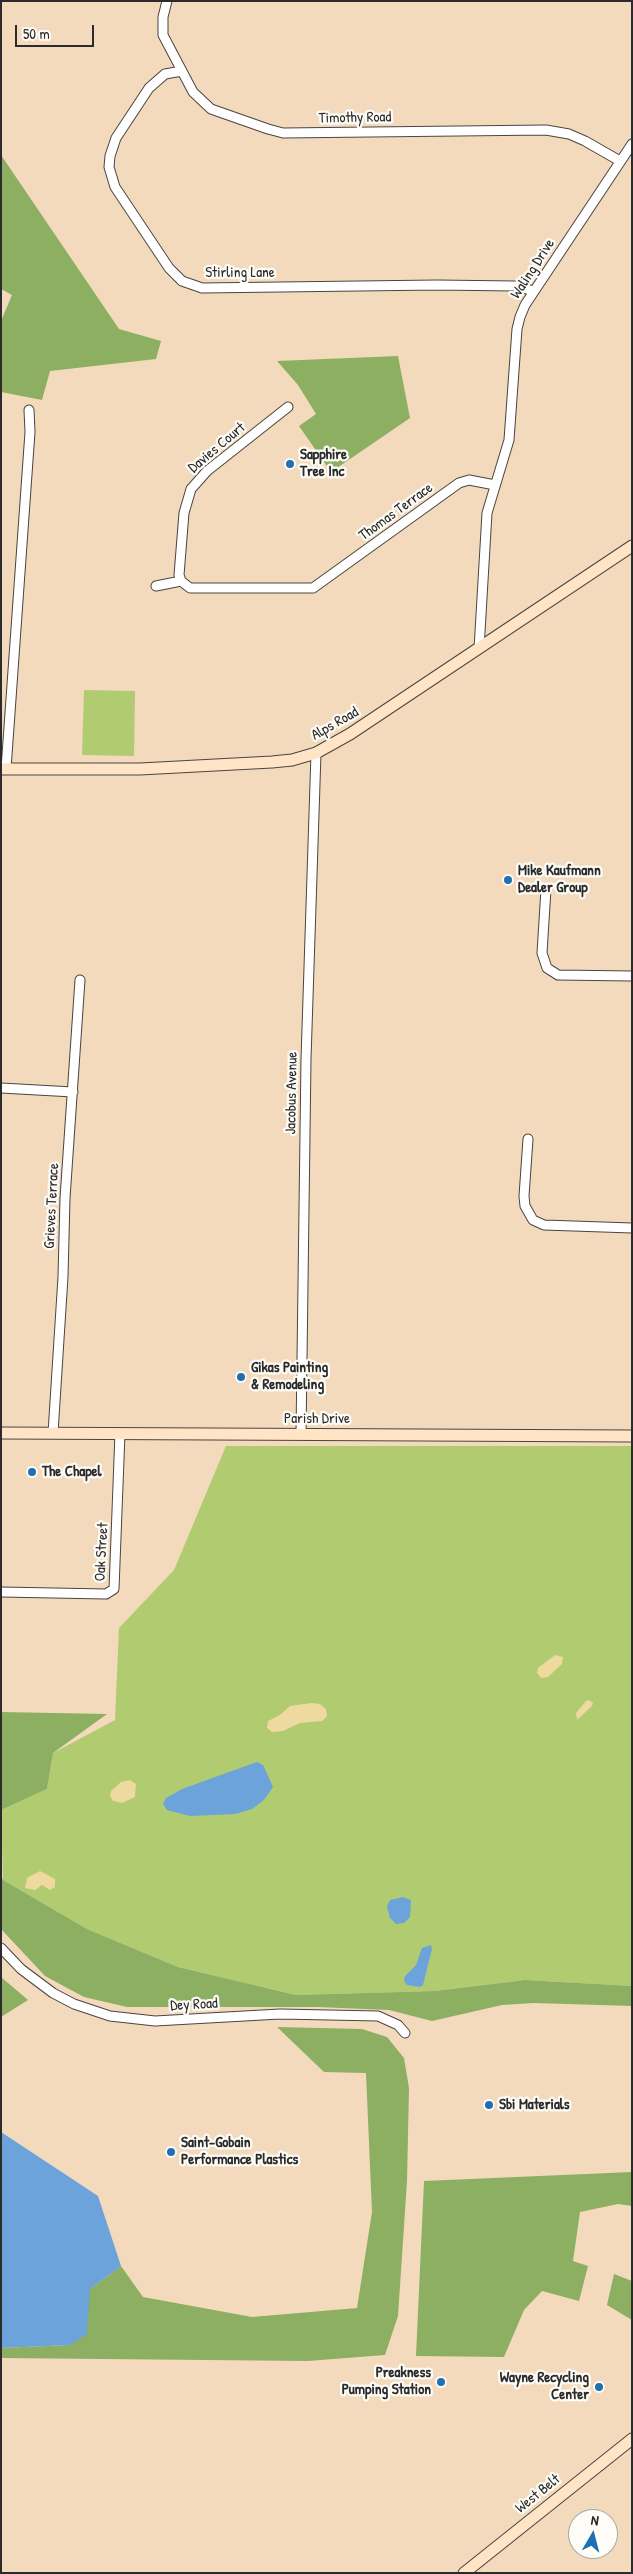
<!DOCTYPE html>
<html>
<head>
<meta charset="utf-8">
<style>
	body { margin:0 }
	#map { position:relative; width:633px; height:2574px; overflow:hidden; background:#f3dabd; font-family:"Patrick Hand",sans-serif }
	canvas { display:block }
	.frame { position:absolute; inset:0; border:2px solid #2b2b2b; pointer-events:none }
	.north { position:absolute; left:568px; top:2509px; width:50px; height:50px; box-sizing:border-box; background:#fdfcf7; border:1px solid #a9a8a5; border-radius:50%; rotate:8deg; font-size:14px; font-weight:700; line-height:20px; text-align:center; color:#2b2b2b }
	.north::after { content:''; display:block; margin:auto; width:18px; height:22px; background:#1f6fb2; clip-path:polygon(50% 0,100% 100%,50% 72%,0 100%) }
	.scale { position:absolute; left:15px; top:25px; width:79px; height:22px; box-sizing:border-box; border:2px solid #2b2b2b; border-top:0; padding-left:6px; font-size:15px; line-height:18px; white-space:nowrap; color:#2b2b2b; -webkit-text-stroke:4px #fdfcf7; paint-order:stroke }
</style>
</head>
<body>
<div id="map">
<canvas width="633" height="2574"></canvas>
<div class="frame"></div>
<div class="north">N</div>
<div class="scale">50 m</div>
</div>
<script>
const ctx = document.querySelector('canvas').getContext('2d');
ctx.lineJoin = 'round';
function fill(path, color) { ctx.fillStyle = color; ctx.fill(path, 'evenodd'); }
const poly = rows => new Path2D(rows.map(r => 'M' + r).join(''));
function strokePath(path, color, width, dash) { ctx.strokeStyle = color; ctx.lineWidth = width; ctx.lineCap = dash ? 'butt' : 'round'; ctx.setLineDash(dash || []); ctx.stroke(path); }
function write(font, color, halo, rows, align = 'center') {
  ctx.font = font + ' "Patrick Hand",sans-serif'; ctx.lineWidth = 4.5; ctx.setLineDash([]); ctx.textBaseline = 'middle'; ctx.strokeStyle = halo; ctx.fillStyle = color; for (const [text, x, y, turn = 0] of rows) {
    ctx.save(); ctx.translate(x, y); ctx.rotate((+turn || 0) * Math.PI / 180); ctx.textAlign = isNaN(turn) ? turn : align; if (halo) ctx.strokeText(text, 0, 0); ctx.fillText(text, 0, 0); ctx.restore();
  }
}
fill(poly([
	[84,690,135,691,134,756,82,755],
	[226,1446,632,1446,632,1986,525,1980,435,1991,296,1995,178,1967,87,1929,3,1880,1,1810,47,1789,53,1753,115,1720,119,1628,174,1570]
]), '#b1cb70');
fill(poly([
	[1,155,119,329,161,341,156,359,50,371,42,400,1,392,1,321,12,295,1,289],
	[398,356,410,418,331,472,299,426,316,414,298,385,277,361],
	[1,1712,107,1714,53,1753,47,1789,1,1810],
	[1,1875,3,1880,87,1929,178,1967,296,1995,435,1991,525,1980,632,1986,632,2006,534,2003,502,2005,432,2021,389,2010,317,2007,127,2007,84,1997,45,1976,1,1929],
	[1,1977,28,2000,1,2017],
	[277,2027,362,2029,387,2037,404,2058,409,2088,407,2181,398,2316,385,2355,308,2361,1,2358,1,2348,70,2345,90,2289,121,2266,143,2297,252,2317,357,2308,372,2212,366,2073,324,2072],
	[632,2172,632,2206,618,2204,580,2212,573,2261,588,2266,579,2301,542,2291,524,2310,504,2357,416,2356,424,2181],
	[614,2274,632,2281,632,2320,607,2305]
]), '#8caf62');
fill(poly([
	[555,1655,563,1657,562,1664,548,1677,541,1678,537,1673,538,1668],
	[589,1700,593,1703,592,1706,577,1720,576,1713,586,1701],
	[312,1703,320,1704,326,1709,327,1716,322,1721,300,1723,283,1731,272,1732,267,1728,268,1721,280,1715,290,1706],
	[130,1780,136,1784,135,1797,122,1803,113,1801,110,1796,111,1791,121,1782],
	[40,1871,55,1879,55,1887,50,1890,42,1885,35,1890,25,1888,27,1878]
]), '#eeda9e');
fill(poly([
	[257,1762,263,1765,273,1787,264,1800,252,1809,235,1814,190,1816,167,1810,163,1804,166,1798,182,1789],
	[403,1897,411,1900,410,1917,404,1923,396,1924,390,1918,387,1906,390,1900],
	[431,1945,432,1949,423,1985,420,1987,407,1985,404,1981,405,1976,416,1965,422,1948],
	[1,2132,98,2196,121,2266,90,2289,87,2334,70,2345,1,2348]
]), '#6ca3da');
const street = poly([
	[167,1,163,17,163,35,193,92,211,109,268,129,283,133,546,130,569,134,585,141,620,161],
	[182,71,165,74,149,88,116,138,110,156,109,167,115,187,169,268,182,281,202,288,437,285,515,286,534,291],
	[181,581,179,575,184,513,191,489,207,471,288,407],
	[156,586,181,581,190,588,313,588,459,483,469,480,495,485],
	[479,649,487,513,509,440,517,329,520,317,525,305,632,144],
	[6,769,30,432,29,410],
	[546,889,542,953,547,968,558,975,632,976],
	[1,1088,73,1092],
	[528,1139,524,1196,525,1206,533,1220,544,1225,632,1228],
	[53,1433,63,1277,65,1198,80,980],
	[301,1434,306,1059,316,753],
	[1,1592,106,1594,114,1589,120,1433],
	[1,1948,21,1969,53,1993,74,2004,110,2016,155,2021,280,2014,378,2016,398,2025,405,2033]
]);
const secondary = poly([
	[1,769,140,769,272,762,292,760,316,753,350,734,632,546],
	[1,1433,632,1436],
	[464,2573,632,2439]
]);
strokePath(street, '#494541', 11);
strokePath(secondary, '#494541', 13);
strokePath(street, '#fff', 9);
strokePath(secondary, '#ffe4c6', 11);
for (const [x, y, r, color] of [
	[290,464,5,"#1f6fb2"],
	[508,880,5,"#1f6fb2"],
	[241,1377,5,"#1f6fb2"],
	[32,1472,5,"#1f6fb2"],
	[489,2105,5,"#1f6fb2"],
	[171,2152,5,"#1f6fb2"],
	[441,2382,5,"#1f6fb2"],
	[599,2387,5,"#1f6fb2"]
]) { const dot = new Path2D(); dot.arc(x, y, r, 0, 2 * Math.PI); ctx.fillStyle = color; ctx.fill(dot); strokePath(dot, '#fdfcf7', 2); }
write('15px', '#2b2b2b', '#fdfcf7', [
	["Timothy Road",355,118,-1],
	["Waling Drive",533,269,-57],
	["Stirling Lane",240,273],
	["Davies Court",217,448,-40],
	["Thomas Terrace",396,512,-36],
	["Alps Road",335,724,-30],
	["Jacobus Avenue",292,1093,-89],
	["Grieves Terrace",52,1206,-87],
	["Parish Drive",317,1419],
	["Oak Street",102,1552,-87],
	["Dey Road",194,2005,-3],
	["West Belt",538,2494,-39]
]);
write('bold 15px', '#2b2b2b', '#fdfcf7', [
	["Sapphire",300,455],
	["Tree Inc",300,472],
	["Mike Kaufmann",518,871],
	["Dealer Group",518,888],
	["Gikas Painting",251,1368],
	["& Remodeling",251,1385],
	["The Chapel",42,1472],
	["Sbi Materials",499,2105],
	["Saint-Gobain",181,2143],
	["Performance Plastics",181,2160],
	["Preakness",431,2373,"right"],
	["Pumping Station",431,2390,"right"],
	["Wayne Recycling",589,2378,"right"],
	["Center",589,2395,"right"]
], 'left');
</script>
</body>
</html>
